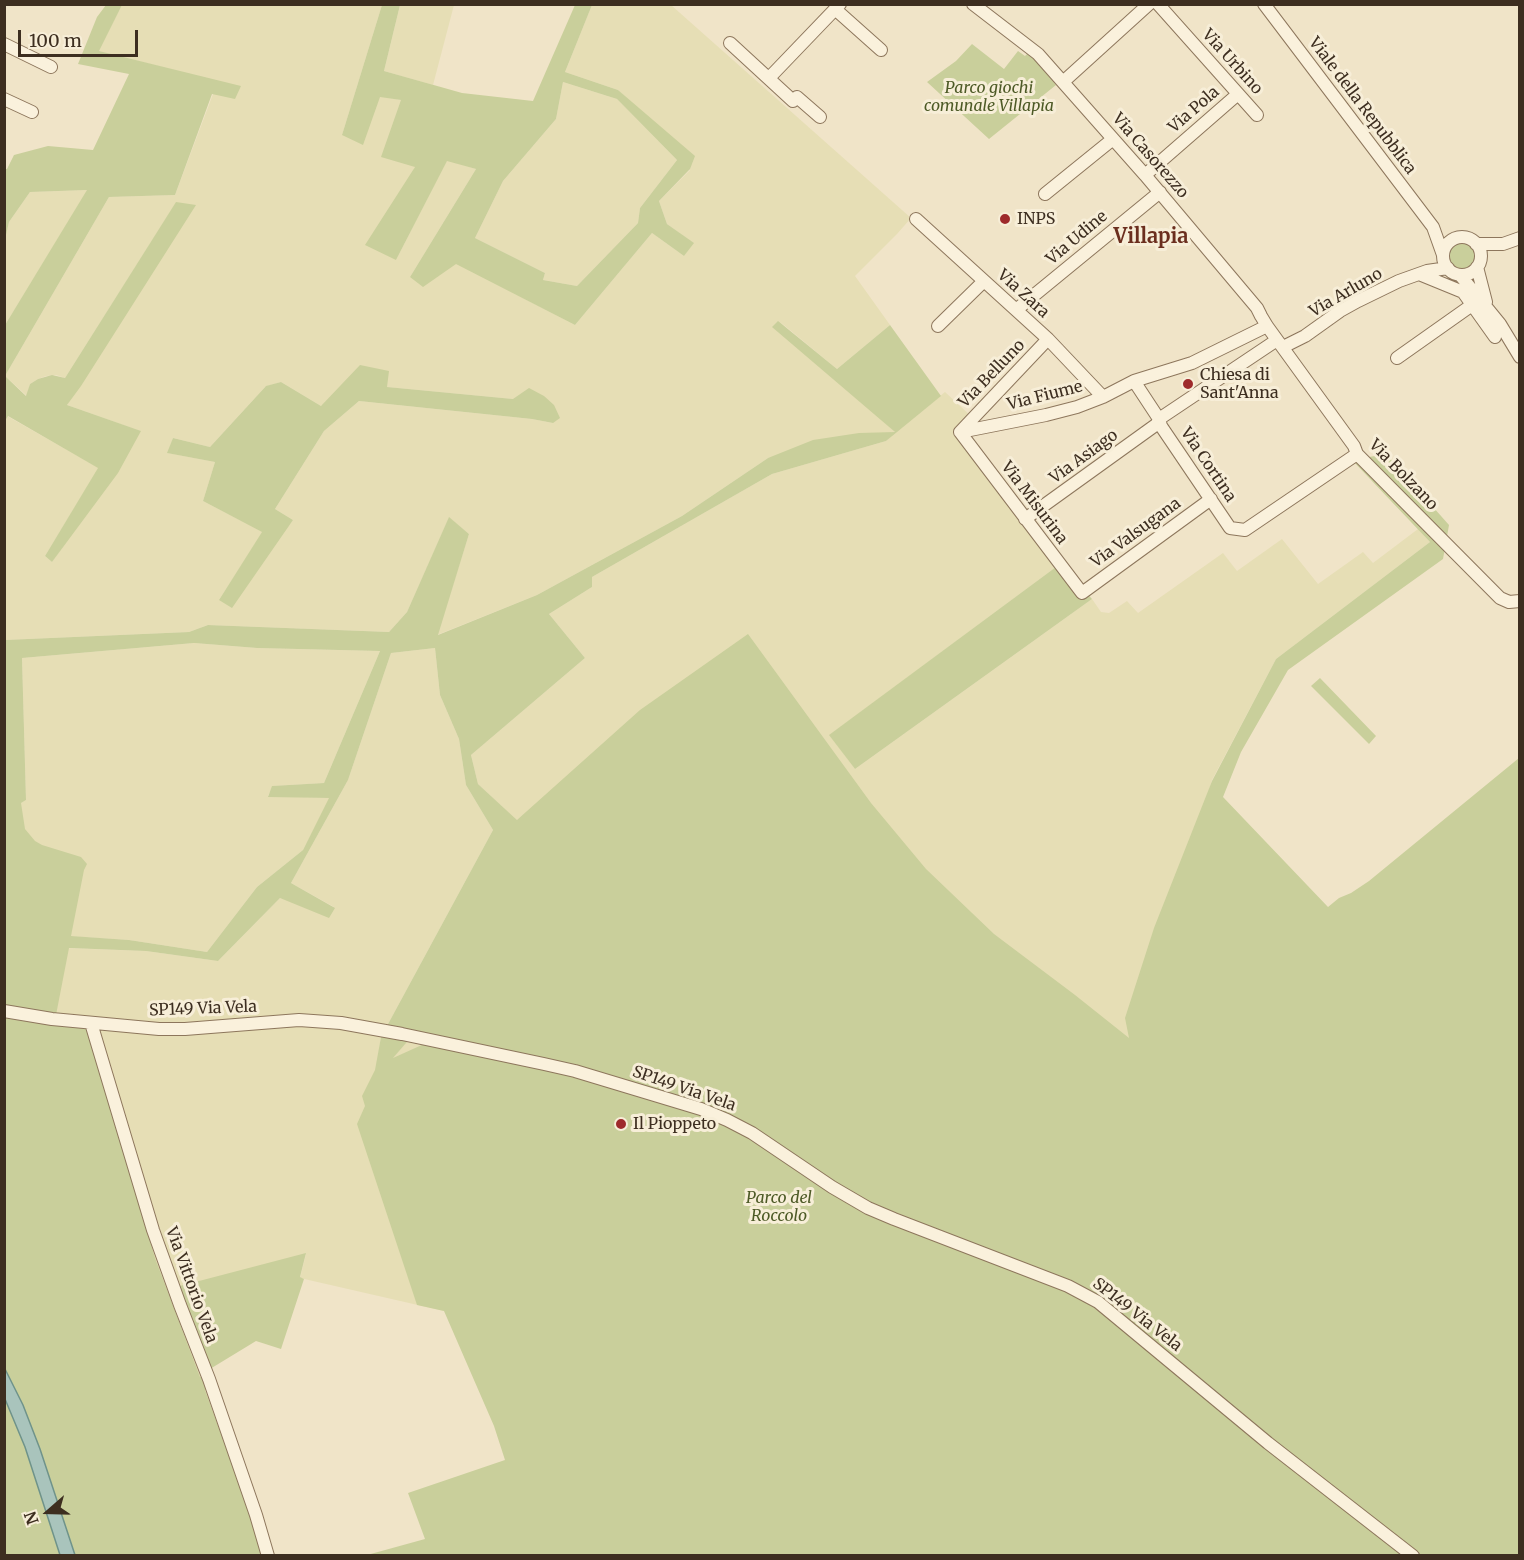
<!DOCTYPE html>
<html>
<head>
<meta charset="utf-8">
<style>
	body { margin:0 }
	#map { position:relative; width:1524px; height:1560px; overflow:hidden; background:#f0e4c8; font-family:Merriweather,serif }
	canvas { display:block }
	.frame { position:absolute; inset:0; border:6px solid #3d2e20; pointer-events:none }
	.north { position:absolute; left:18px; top:1482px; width:60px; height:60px; -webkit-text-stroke:4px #f7eed8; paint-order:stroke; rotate:250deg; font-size:16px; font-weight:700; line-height:24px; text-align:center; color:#3d2e20 }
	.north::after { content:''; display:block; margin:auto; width:21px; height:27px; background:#3d2e20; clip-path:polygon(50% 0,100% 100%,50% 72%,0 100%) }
	.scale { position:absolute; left:18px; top:30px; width:120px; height:27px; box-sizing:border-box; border:3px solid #3d2e20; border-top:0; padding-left:8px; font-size:18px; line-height:21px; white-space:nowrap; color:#3d2e20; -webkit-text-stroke:4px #f7eed8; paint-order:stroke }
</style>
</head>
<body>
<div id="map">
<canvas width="1524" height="1560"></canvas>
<div class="frame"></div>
<div class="north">N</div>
<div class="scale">100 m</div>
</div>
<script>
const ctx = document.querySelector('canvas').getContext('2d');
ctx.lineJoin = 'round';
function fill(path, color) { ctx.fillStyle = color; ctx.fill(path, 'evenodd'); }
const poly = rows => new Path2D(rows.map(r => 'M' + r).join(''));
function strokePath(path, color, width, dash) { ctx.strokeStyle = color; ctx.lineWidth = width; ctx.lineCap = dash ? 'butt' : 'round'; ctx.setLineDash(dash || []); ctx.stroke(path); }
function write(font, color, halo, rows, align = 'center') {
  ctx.font = font + ' Merriweather,serif'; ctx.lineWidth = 6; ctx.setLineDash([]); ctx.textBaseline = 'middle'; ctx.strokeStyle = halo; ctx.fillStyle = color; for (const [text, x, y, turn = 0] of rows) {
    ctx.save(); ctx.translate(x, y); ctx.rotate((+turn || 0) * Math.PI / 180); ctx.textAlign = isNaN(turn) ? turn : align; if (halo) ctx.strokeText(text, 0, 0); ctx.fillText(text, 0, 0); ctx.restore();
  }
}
fill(poly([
	[122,5,382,5,342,135,380,96,401,100,415,167,396,260,447,160,476,169,410,277,456,263,575,325,652,233,684,256,693,243,667,224,659,201,690,170,618,90,565,72,592,5,671,5,911,218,897,234,855,276,890,325,837,369,779,321,895,432,945,392,973,418,960,432,1060,564,830,735,855,769,1092,599,1101,612,1109,613,1127,601,1138,613,1223,553,1237,571,1282,539,1318,584,1363,552,1373,563,1418,529,1430,542,1276,659,1212,780,1132,1052,523,826,478,784,471,755,585,658,549,614,592,587,592,577,772,474,886,441,895,432,768,458,682,516,537,595,437,635,469,534,449,518,407,612,389,632,208,625,189,632,5,640,5,421,7,416,99,468,45,556,52,562,140,431,67,405,176,203,65,378,56,375,46,376,38,379,30,384,27,396,5,376,109,197,175,195,213,94,241,87,98,51],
	[388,371,386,387,513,399,553,423,532,419,359,401,324,431,275,509,293,520,219,600,263,532,203,501,215,462,168,453,173,438,210,447,265,387,281,382,321,406],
	[400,5,454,5,433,85,384,71],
	[563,82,617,99,677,160,640,208,638,223,577,286,543,280,545,273,475,238,503,181,556,119],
	[88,190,5,325,4,239,9,222,30,192],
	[194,643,257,648,380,651,324,783,273,786,268,796,330,798,303,850,257,887,207,952,129,940,66,936,39,1008,12,808,26,800,22,658],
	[435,648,440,695,459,739,466,785,493,830,381,1037,375,1077,407,1042,579,1079,444,1311,300,1278,306,1254,210,1369,267,1537,157,1409,206,1389,130,1401,91,1033,51,1010,64,948,146,951,218,961,280,898,334,907,291,883,348,780,391,653]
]), '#e6deb5');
fill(poly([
	[106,5,122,5,99,51,241,86,235,99,212,94,175,195,109,197,5,376,26,396,30,384,38,379,52,375,65,378,176,202,196,205,81,386,67,405,141,431,118,473,52,562,45,556,98,468,8,416,5,421,5,325,87,190,30,192,9,222,5,239,5,169,7,169,14,155,48,146,93,150,129,74,78,64,97,17],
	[382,5,400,5,384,71,462,93,533,101,575,5,592,5,565,72,618,90,695,156,690,169,659,201,667,224,694,243,684,256,652,233,575,325,456,264,423,287,410,277,476,169,447,161,396,260,365,245,415,167,381,157,401,100,380,97,363,145,342,135],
	[563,82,617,99,677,160,640,208,638,223,577,286,543,280,545,273,475,238,503,181,556,119],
	[972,44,1004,69,1018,51,1025,56,1029,52,1056,85,989,139,927,82,956,61],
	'1445 256a17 17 0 1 1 34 0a17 17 0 1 1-34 0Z',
	[778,321,837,369,890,325,941,396,886,441,772,474,592,577,592,587,549,614,585,658,471,755,478,784,517,820,640,710,748,634,871,803,926,869,994,934,1075,995,1129,1038,1125,1018,1154,928,1212,781,1276,659,1430,542,1352,460,1386,454,1449,525,1443,559,1288,670,1241,752,1223,797,1328,907,1339,898,1351,893,1369,881,1519,758,1519,1555,367,1555,425,1539,408,1493,505,1460,494,1426,444,1311,417,1305,357,1124,365,1106,362,1096,375,1070,381,1037,493,830,466,785,459,739,440,695,435,648,391,653,348,780,291,883,335,908,329,918,280,898,218,961,146,951,69,948,56,1015,86,1018,155,1258,200,1377,202,1377,206,1389,205,1390,259,1539,272,1555,5,1555,5,640,189,632,208,625,389,632,407,612,449,517,469,534,438,635,537,595,682,516,768,458,813,440,859,433,895,432,772,327],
	[194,643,257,648,380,651,324,783,272,786,268,797,329,798,303,850,257,887,207,952,129,940,71,936,84,870,87,864,81,857,42,845,35,841,25,829,21,803,26,800,22,658],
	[412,1030,417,1031,424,1044,393,1058,407,1042],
	[360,365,389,371,387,387,513,399,529,388,544,396,554,405,560,418,553,423,532,419,359,401,324,431,275,509,293,520,232,608,219,600,262,532,203,501,215,462,167,453,173,438,210,447,266,386,281,382,321,406],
	[1060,564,1092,599,855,769,829,735],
	[1320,678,1376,736,1369,744,1311,686],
	[306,1253,300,1277,304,1279,281,1349,256,1341,210,1369,180,1286]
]), '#c9cf9b');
const water = poly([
	[4,1367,23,1405,40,1449,75,1555,60,1555,25,1447,5,1399,4,1367]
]);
fill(water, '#a9c4bc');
strokePath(water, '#6f938a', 1.5);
const minor = poly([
	[973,4,1038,54,1145,175,1257,308,1261,316,1267,326,1354,446,1357,454,1500,598,1509,602,1520,601],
	[1158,4,1257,115],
	[1264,4,1433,227,1443,255],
	[835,9,881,50],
	[730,43,793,101,797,97,820,117],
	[4,44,51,67],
	[769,78,840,4],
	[1063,82,1149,4],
	[4,99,32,112],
	[1145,175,1238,94],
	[1045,194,1113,139],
	[916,219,1048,339,1103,397],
	'1443 256a19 19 0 1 1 38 0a19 19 0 1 1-38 0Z',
	[1476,244,1503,244,1520,238],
	[1477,267,1486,302],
	[1419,274,1463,292,1495,337],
	[1460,275,1500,324,1520,357],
	[1016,310,1160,192],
	[938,326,984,281],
	[1267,326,1192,363,1134,381,1159,419,1277,340],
	[1283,347,1305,336,1340,311,1358,301,1399,281,1427,271,1448,268],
	[1397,358,1472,305],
	[1159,419,1161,426,1230,528,1245,530,1357,454],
	[960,432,1082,593,1211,499],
	[960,432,1046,415,1077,407,1103,397,1134,381],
	[960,432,1048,339],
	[1025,519,1157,424,1159,419],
	[4,1011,52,1019,159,1029,185,1029,299,1020,341,1023,402,1034,544,1064,575,1071,701,1109,727,1120,752,1133,832,1187,868,1208,894,1219,1068,1286,1098,1302,1268,1443,1413,1556],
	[91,1023,153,1230,180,1305,209,1379,256,1515,268,1556]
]);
strokePath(minor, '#8d765c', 14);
strokePath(minor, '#faf1dc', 12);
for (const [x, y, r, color] of [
	[1005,219,6,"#9e2a2b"],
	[1188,384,6,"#9e2a2b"],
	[621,1124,6,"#9e2a2b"]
]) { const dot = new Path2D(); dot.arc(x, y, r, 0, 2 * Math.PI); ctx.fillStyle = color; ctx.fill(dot); strokePath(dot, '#f7eed8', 2); }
write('16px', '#3d2e20', '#f7eed8', [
	["Via Urbino",1232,62,48],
	["Viale della Repubblica",1362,106,53],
	["Via Pola",1194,110,-41],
	["Via Casorezzo",1150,156,49],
	["Via Udine",1077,238,-40],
	["Via Arluno",1346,293,-30],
	["Via Zara",1023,294,42],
	["Via Belluno",992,374,-46],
	["Via Fiume",1045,396,-14],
	["Via Asiago",1084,457,-36],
	["Via Cortina",1208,465,56],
	["Via Bolzano",1403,475,46],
	["Via Misurina",1034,503,53],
	["Via Valsugana",1136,533,-36],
	["SP149 Via Vela",203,1009,-2],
	["SP149 Via Vela",684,1089,19],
	["Via Vittorio Vela",191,1285,70],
	["SP149 Via Vela",1137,1315,38]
]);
write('italic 16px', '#4d5a26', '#f7eed8', [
	["Parco giochi",989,88],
	["comunale Villapia",989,106],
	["Parco del",779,1198],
	["Roccolo",779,1216]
]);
write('16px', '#3d2e20', '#f7eed8', [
	["INPS",1017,219],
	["Chiesa di",1200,375],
	["Sant'Anna",1200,393],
	["Il Pioppeto",633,1124]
], 'left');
write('bold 20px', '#6b2e1e', '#f7eed8', [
	["Villapia",1151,237]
]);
</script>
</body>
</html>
